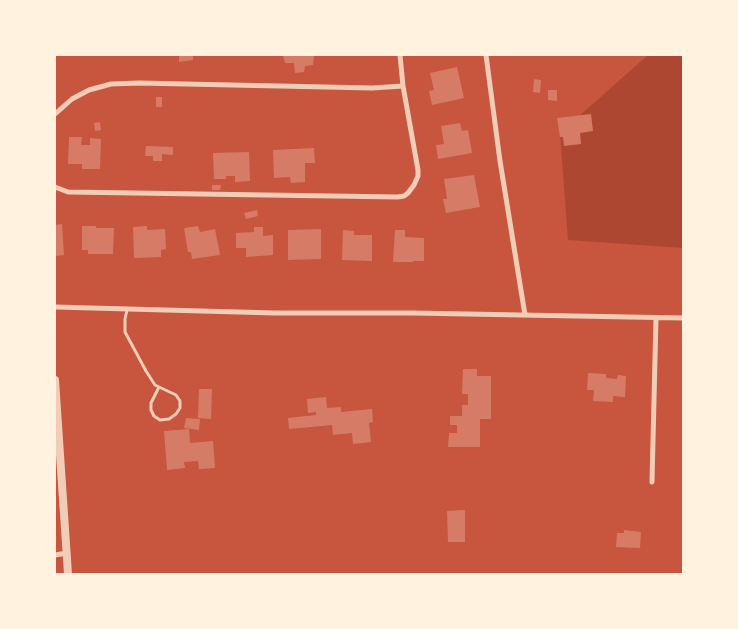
<!DOCTYPE html>
<html>
<head>
<meta charset="utf-8">
<style>
	body { margin:0 }
	#map { position:relative; width:738px; height:629px; overflow:hidden; background:#c8553d; font-family:Barlow,sans-serif }
	canvas { display:block }
	.frame { position:absolute; inset:0; border:56px solid #fff3e0; pointer-events:none }
</style>
</head>
<body>
<div id="map">
<canvas width="738" height="629"></canvas>
<div class="frame"></div>
</div>
<script>
const ctx = document.querySelector('canvas').getContext('2d');
ctx.lineJoin = 'round';
function fill(path, color) { ctx.fillStyle = color; ctx.fill(path, 'evenodd'); }
const poly = rows => new Path2D(rows.map(r => 'M' + r).join(''));
function strokePath(path, color, width, dash) { ctx.strokeStyle = color; ctx.lineWidth = width; ctx.lineCap = dash ? 'butt' : 'round'; ctx.setLineDash(dash || []); ctx.stroke(path); }
fill(poly([
	[648,55,683,55,683,248,568,240,560,133]
]), '#ae4732');
fill(poly([
	[179,55,193,55,193,60,179,62],
	[283,55,314,55,313,65,305,66,304,72,295,73,294,63,285,63],
	[457,67,464,98,432,105,429,91,434,90,430,73],
	[534,79,541,80,540,93,533,92],
	[548,90,557,90,557,101,548,100],
	[156,97,162,97,162,107,156,107],
	[591,114,593,131,580,133,581,144,564,146,563,137,560,137,557,118],
	[100,122,101,130,95,131,94,123],
	[460,123,462,131,468,130,472,153,438,159,436,145,444,144,441,126],
	[69,137,82,137,81,145,90,145,90,138,101,139,100,169,82,169,82,164,68,164],
	[146,146,173,147,173,155,162,154,162,161,153,161,153,156,145,156],
	[314,148,315,163,305,163,305,182,291,183,290,177,274,178,273,150],
	[249,152,250,181,235,182,235,176,226,176,226,179,214,179,213,153],
	[474,175,480,207,446,213,443,199,447,199,444,179],
	[212,185,221,185,220,190,212,190],
	[257,210,258,216,246,219,244,213],
	[62,224,64,255,55,256,55,225],
	[82,226,96,226,96,228,114,228,113,254,88,254,88,250,82,250],
	[147,226,147,230,165,229,166,249,161,250,161,257,134,258,133,227],
	[198,226,200,232,215,229,220,255,192,259,191,252,188,252,184,228],
	[254,227,263,227,263,236,273,235,273,255,246,257,246,248,236,248,236,233,254,232],
	[321,229,321,259,288,260,288,230],
	[343,230,354,231,354,235,372,235,372,261,342,260],
	[395,230,405,230,405,237,424,238,424,261,413,261,413,262,393,262],
	[463,369,477,369,477,376,491,376,491,419,480,419,480,447,448,447,449,433,457,433,457,425,450,425,450,416,462,416,462,405,468,405,468,394,462,394],
	[588,373,606,374,606,378,617,379,618,375,626,376,625,397,613,396,613,402,593,401,594,390,587,390],
	[199,389,212,389,211,419,198,418],
	[326,397,327,408,341,407,341,412,372,409,373,422,369,423,371,442,353,444,352,433,333,435,332,425,289,429,288,418,316,415,316,412,308,413,307,399],
	[186,418,200,419,199,430,184,428],
	[189,429,190,443,213,441,215,468,199,469,198,461,184,462,185,468,167,470,164,431],
	[465,510,465,542,448,542,447,511],
	[624,530,641,532,640,548,616,547,617,533,624,533]
]), '#d67c66');
strokePath(poly([
	[127,310,125,319,125,332,146,371,155,385,176,395,180,401,180,408,176,414,169,419,160,420,154,416,151,410,151,403,159,387]
]), '#f1ccb7', 3);
strokePath(poly([
	[486,55,500,161,525,315],
	[55,114,72,99,89,90,111,84,139,83,372,88,403,86],
	[55,187,68,192,398,197,404,196,408,193,414,185,418,176,418,170,403,86,400,55],
	[55,307,275,313,413,313,683,318],
	[652,482,656,318],
	[55,555,67,553]
]), '#f1ccb7', 5);
strokePath(poly([
	[55,380,68,574]
]), '#f1ccb7', 8);
</script>
</body>
</html>
